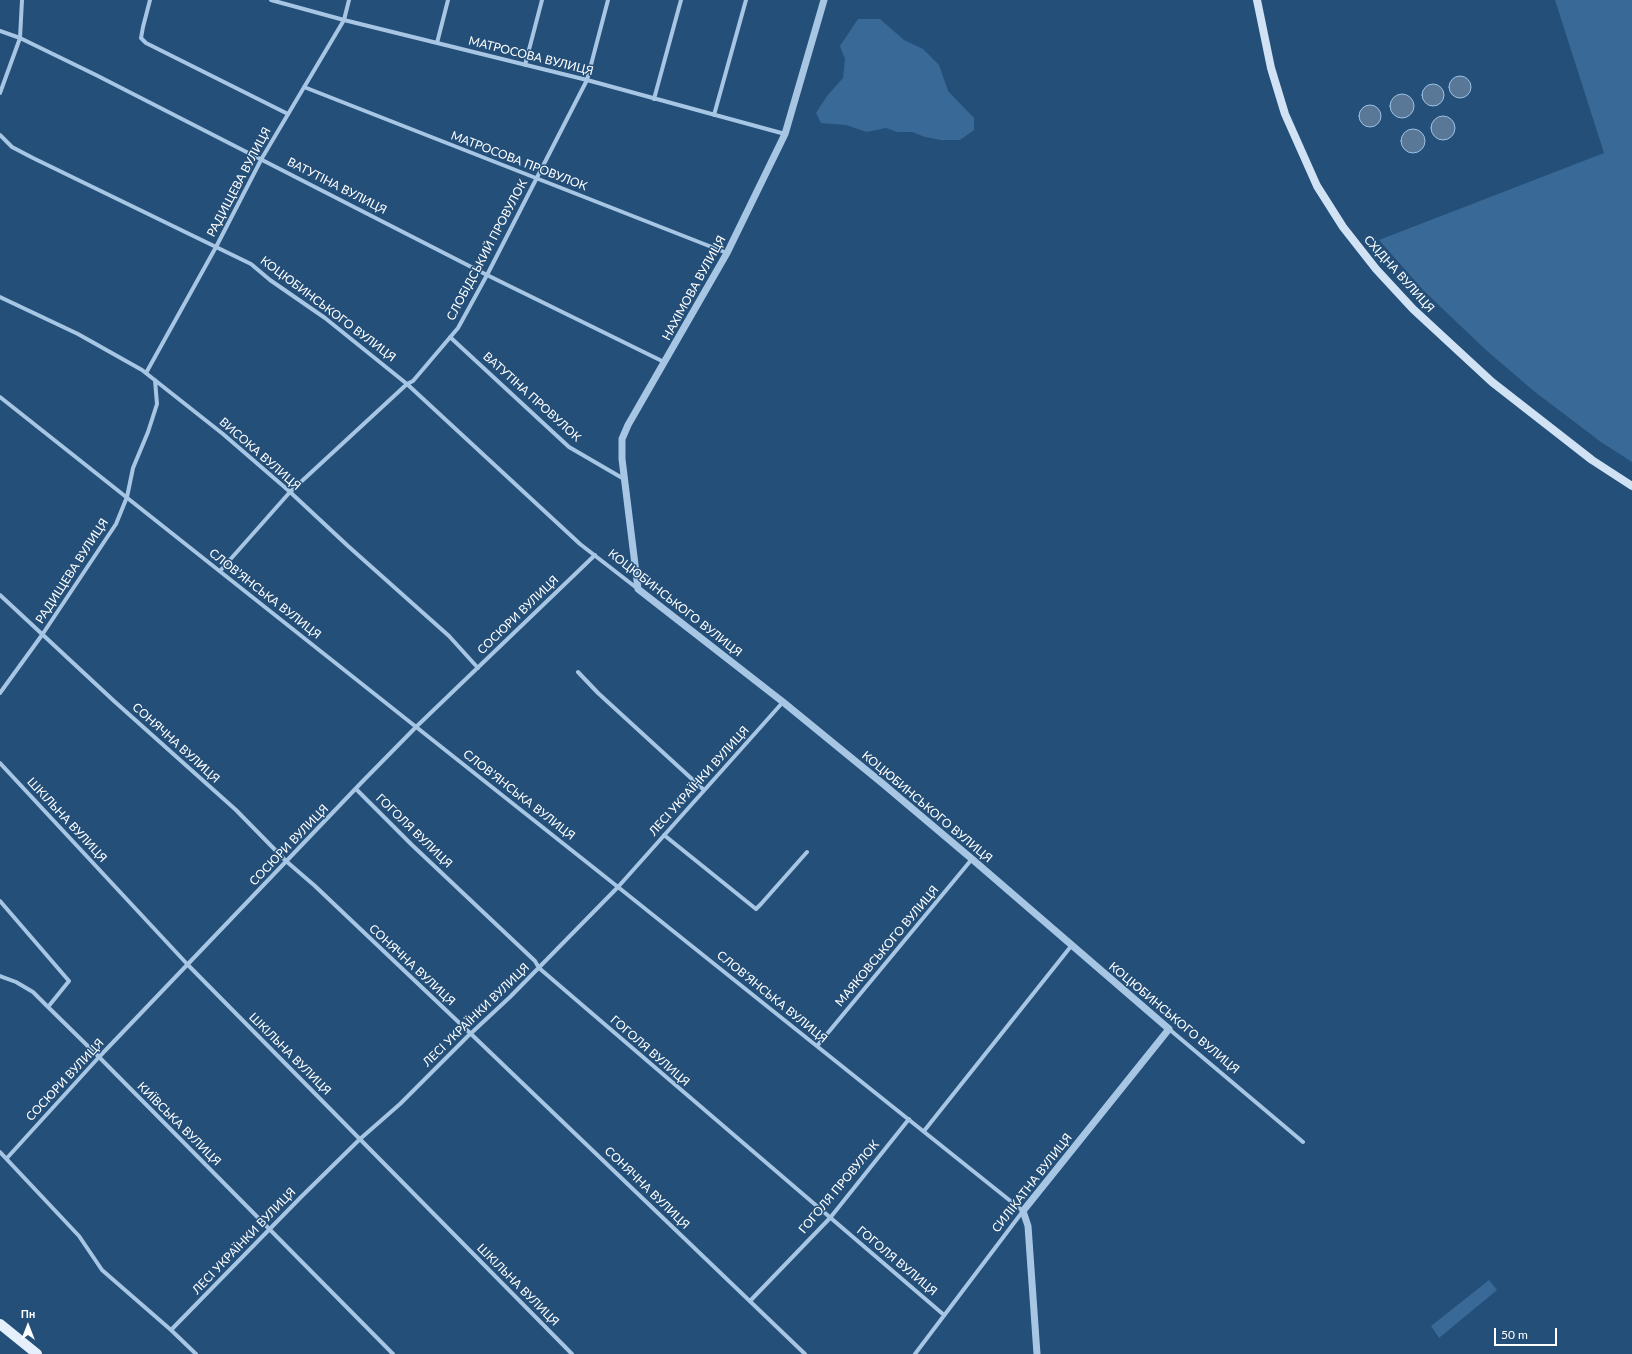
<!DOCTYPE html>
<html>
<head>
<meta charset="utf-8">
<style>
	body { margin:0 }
	#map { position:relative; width:1632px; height:1354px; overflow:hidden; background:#244f79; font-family:Lato,sans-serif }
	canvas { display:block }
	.north { position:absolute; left:8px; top:1306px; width:40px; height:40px; -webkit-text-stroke:3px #244f79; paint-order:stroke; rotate:0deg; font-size:11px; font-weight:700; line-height:16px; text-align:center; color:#fff }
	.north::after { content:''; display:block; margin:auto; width:14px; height:18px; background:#fff; clip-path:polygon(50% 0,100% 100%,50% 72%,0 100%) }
	.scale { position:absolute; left:1494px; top:1328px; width:63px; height:18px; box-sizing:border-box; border:2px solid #fff; border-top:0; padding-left:5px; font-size:12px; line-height:14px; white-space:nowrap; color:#fff; -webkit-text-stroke:3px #244f79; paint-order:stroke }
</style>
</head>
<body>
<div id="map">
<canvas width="1632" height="1354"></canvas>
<div class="north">Пн</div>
<div class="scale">50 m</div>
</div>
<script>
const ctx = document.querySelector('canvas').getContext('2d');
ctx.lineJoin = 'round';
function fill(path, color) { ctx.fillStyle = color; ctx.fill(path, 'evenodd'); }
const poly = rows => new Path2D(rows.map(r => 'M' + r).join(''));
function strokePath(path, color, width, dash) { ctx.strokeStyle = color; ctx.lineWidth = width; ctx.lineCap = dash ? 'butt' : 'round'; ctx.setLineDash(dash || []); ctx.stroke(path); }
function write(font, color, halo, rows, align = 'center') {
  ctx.font = font + ' Lato,sans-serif'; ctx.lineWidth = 3; ctx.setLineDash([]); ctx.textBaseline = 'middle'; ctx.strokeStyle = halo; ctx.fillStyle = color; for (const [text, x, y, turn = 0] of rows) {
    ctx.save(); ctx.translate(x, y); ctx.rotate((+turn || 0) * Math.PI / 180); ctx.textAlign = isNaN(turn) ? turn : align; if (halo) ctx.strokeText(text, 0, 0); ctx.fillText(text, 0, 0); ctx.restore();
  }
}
fill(poly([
	[1555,0,1632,0,1632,462,1601,442,1535,392,1487,351,1424,291,1379,240,1604,153],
	[858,19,880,19,904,40,923,49,939,65,948,91,974,118,974,130,960,140,941,140,925,137,912,132,897,132,886,128,867,132,846,125,821,123,816,113,827,96,843,78,845,59,840,46],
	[1489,1280,1497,1290,1439,1338,1431,1326]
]), '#386997');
const water = poly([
	'1449 87a11 11 0 1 1 22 0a11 11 0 1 1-22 0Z',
	'1422 95a11 11 0 1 1 22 0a11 11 0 1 1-22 0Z',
	'1390 106a12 12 0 1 1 24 0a12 12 0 1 1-24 0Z',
	'1359 116a11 11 0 1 1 22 0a11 11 0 1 1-22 0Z',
	'1431 128a12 12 0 1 1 24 0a12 12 0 1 1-24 0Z',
	'1401 141a12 12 0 1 1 24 0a12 12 0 1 1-24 0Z'
]);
fill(water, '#597898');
strokePath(water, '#9bc2e5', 1);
strokePath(poly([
	[150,0,143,27,141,38,146,43,288,114],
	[271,0,344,20,587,80,785,134],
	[0,31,20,38,96,75,487,275,664,362],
	[437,43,448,0],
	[525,65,542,0],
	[304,87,727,253],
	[0,93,20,38,22,0],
	[654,99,681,0],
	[714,115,746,0],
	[0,135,12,147,33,158,251,264,270,280,325,318,407,384,580,544,638,589],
	[0,297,78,334,142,370,223,434,289,491,348,546,449,636,478,668],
	[450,337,569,447,624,479],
	[146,373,216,247,262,158,344,20,349,0],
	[0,397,618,887,1023,1211,915,1354],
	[220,571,290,492,407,384,413,381,458,328,487,275,587,80,608,0],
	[0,595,114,701,236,810,286,861,315,886,470,1033,805,1354],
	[578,672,598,693,704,790],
	[0,693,42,635,116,524,127,497,133,468,148,432,157,404,155,380],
	[0,763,188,965,572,1354],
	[356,789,412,845,535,961,539,968,944,1315],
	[664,835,756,909,761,904,807,852],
	[0,901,69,981,48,1007,99,1057,393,1354],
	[0,976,16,982,33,992,48,1007],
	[1169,1029,1303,1142],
	[817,1046,972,859],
	[924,1131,1072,945],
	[0,1152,79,1236,102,1270,171,1330,196,1354],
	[7,1158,99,1057,361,783,416,727,595,555],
	[750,1301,830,1218,909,1119],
	[171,1330,301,1197,360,1139,400,1104,467,1037,510,997,618,887,783,702]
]), '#a7c6e4', 4);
strokePath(poly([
	[824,0,785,134,727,253,628,425,622,439,622,459,638,589,783,702,882,783,972,859,1169,1029,1023,1211,1028,1226,1037,1354]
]), '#a7c6e4', 7);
strokePath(poly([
	[1257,0,1271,68,1285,114,1317,186,1343,227,1376,269,1413,309,1492,382,1592,460,1632,486]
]), '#d0e2f4', 8);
strokePath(poly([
	[0,1324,37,1354]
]), '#e6f0fc', 10);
write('12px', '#fff', '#244f79', [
	["МАТРОСОВА ВУЛИЦЯ",531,56,14],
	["МАТРОСОВА ПРОВУЛОК",519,161,21],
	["РАДИЩЕВА ВУЛИЦЯ",239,182,-62],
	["ВАТУТІНА ВУЛИЦЯ",337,186,27],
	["СЛОБІДСЬКИЙ ПРОВУЛОК",487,250,-62],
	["СХІДНА ВУЛИЦЯ",1399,274,48],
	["НАХІМОВА ВУЛИЦЯ",694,288,-61],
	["КОЦЮБИНСЬКОГО ВУЛИЦЯ",328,309,37],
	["ВАТУТІНА ПРОВУЛОК",532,397,42],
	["ВИСОКА ВУЛИЦЯ",260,454,41],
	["РАДИЩЕВА ВУЛИЦЯ",72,571,-57],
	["СЛОВ’ЯНСЬКА ВУЛИЦЯ",265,594,38],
	["КОЦЮБИНСЬКОГО ВУЛИЦЯ",675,603,38],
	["СОСЮРИ ВУЛИЦЯ",518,615,-44],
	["СОНЯЧНА ВУЛИЦЯ",176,743,42],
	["ЛЕСІ УКРАЇНКИ ВУЛИЦЯ",699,781,-48],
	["СЛОВ’ЯНСЬКА ВУЛИЦЯ",519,795,38],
	["КОЦЮБИНСЬКОГО ВУЛИЦЯ",927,807,40],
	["ШКІЛЬНА ВУЛИЦЯ",67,820,47],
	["ГОГОЛЯ ВУЛИЦЯ",414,831,44],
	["СОСЮРИ ВУЛИЦЯ",289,845,-46],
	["МАЯКОВСЬКОГО ВУЛИЦЯ",887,946,-50],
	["СОНЯЧНА ВУЛИЦЯ",412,965,43],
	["СЛОВ’ЯНСЬКА ВУЛИЦЯ",772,997,39],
	["ЛЕСІ УКРАЇНКИ ВУЛИЦЯ",476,1015,-44],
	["КОЦЮБИНСЬКОГО ВУЛИЦЯ",1174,1018,40],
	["ГОГОЛЯ ВУЛИЦЯ",650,1051,41],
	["ШКІЛЬНА ВУЛИЦЯ",290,1054,45],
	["СОСЮРИ ВУЛИЦЯ",65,1080,-47],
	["КИЇВСЬКА ВУЛИЦЯ",179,1124,45],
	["СИЛІКАТНА ВУЛИЦЯ",1032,1183,-52],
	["ГОГОЛЯ ПРОВУЛОК",839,1187,-50],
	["СОНЯЧНА ВУЛИЦЯ",647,1188,44],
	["ЛЕСІ УКРАЇНКИ ВУЛИЦЯ",244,1241,-46],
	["ГОГОЛЯ ВУЛИЦЯ",897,1261,40],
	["ШКІЛЬНА ВУЛИЦЯ",518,1285,45]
]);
</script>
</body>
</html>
